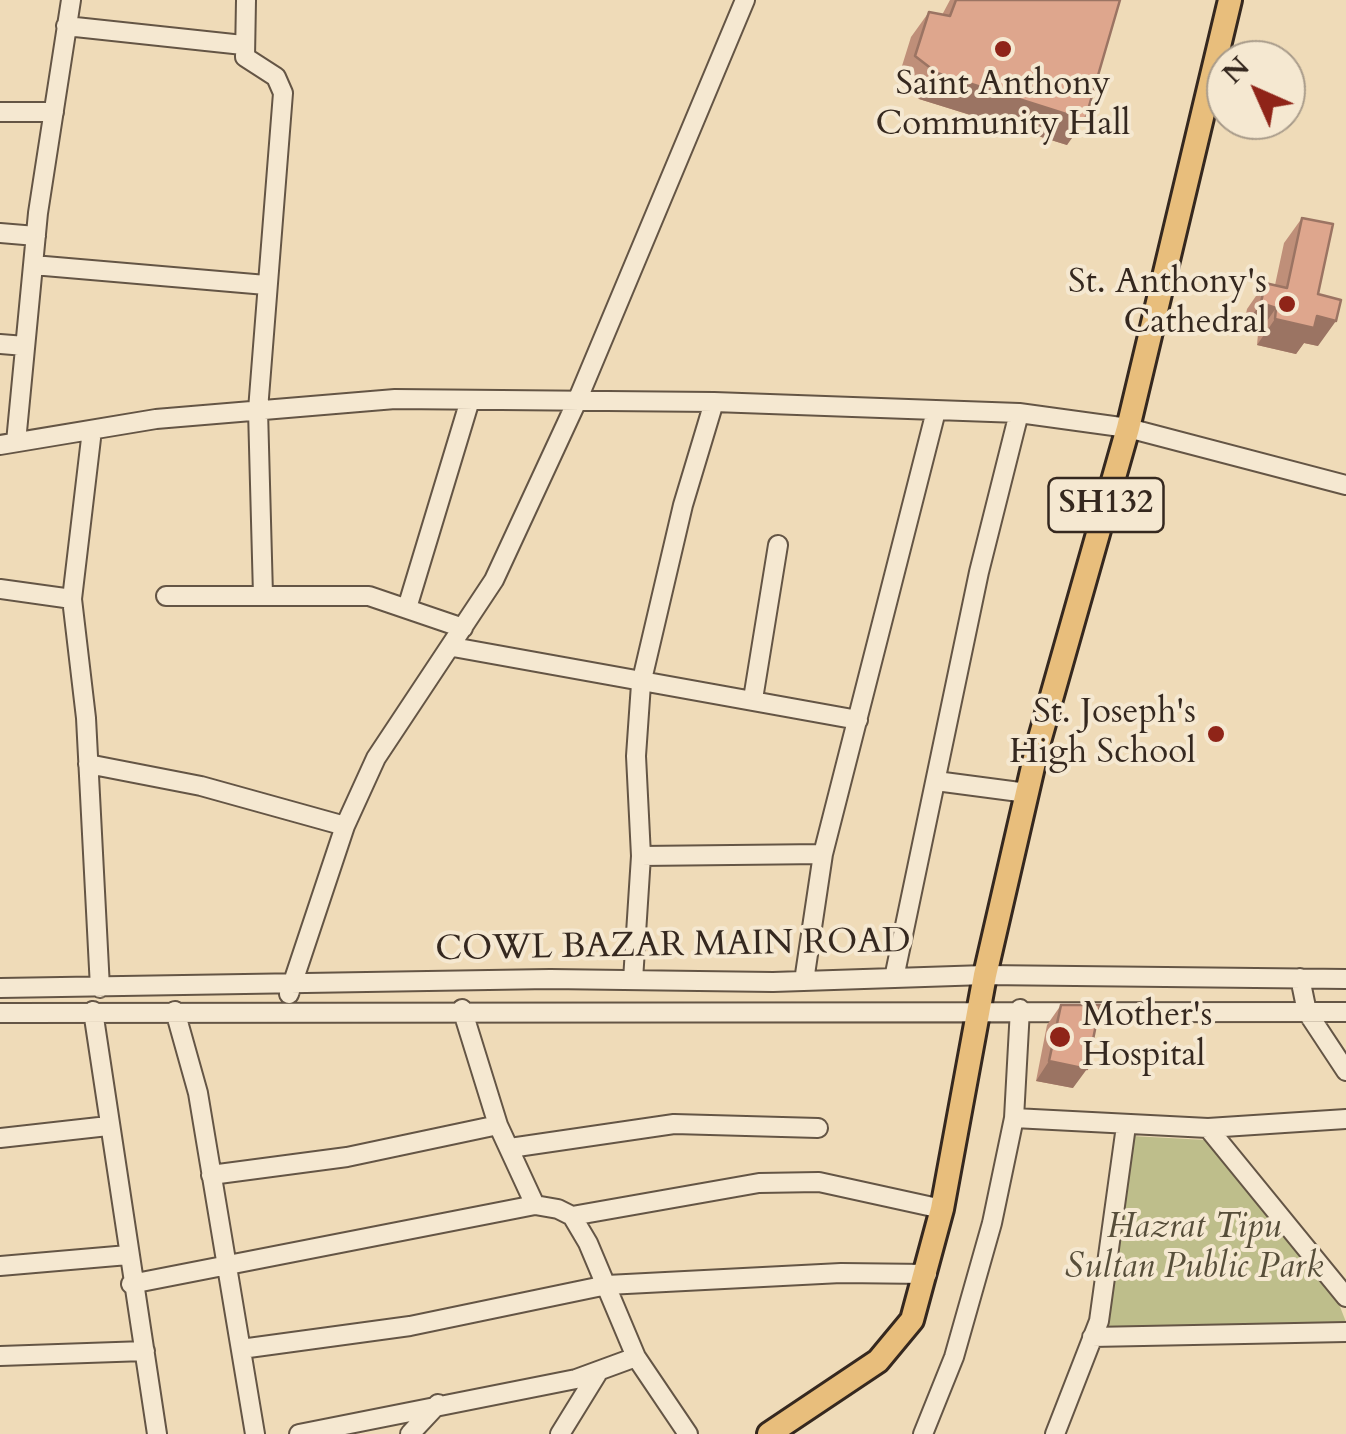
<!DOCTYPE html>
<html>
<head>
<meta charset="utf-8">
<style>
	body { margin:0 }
	#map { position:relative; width:1346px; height:1434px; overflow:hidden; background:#efdbb8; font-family:Cardo,serif }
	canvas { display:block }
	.north { position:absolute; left:1206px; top:40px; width:100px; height:100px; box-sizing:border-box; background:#f5e8d1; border:2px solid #a89b8a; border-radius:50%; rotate:315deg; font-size:28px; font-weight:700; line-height:40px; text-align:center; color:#35281f }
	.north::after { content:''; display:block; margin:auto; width:35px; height:45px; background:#8f2418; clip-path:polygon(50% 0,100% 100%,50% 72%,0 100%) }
</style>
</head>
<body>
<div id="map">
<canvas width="1346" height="1434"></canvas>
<div class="north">N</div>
</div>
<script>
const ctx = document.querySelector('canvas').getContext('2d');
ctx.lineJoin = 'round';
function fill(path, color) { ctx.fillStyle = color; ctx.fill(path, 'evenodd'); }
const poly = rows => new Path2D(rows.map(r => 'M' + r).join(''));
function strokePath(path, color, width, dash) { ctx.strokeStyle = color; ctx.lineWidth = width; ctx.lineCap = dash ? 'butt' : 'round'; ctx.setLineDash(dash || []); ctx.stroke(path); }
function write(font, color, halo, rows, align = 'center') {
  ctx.font = font + ' Cardo,serif'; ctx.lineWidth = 8; ctx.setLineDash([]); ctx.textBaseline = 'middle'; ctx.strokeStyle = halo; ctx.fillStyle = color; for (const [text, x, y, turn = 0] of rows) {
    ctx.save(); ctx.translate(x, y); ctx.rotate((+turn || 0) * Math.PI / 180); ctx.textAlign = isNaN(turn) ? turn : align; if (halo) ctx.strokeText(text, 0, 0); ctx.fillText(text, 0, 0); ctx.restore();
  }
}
fill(poly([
	[1132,1136,1206,1140,1337,1299,1346,1322,1104,1329]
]), '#bebe8b');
const minor = poly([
	[246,0,245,57,276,77,283,93,258,410,263,595],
	[66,26,243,45],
	[0,112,54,112],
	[0,233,36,236],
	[33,265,266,285],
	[0,344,25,346],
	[92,430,72,599,86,718,100,988],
	[16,442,38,213,71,0],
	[0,445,156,419,395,399,714,402,1019,413,1128,428,1346,485],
	[0,589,72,599],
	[166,596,369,596,463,628],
	[407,608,470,400],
	[453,647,858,720],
	[753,699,778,545],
	[88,764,201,786,345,826],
	[936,781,1027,793],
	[641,856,823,854],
	[894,978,979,572,1019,413],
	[1300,978,1307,1012,1346,1071],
	[633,980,641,856,636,756,641,684,683,505,714,402],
	[804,981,823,854,936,411],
	[0,988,550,979,773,982,985,975,1346,979],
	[289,994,345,826,376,758,494,580,577,401,745,0],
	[462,1009,498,1125,535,1205],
	[93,1011,157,1434],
	[175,1011,198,1093,255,1434],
	[0,1013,1346,1012],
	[1014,1118,1208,1128,1346,1119],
	[1208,1128,1346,1297],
	[0,1138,108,1126],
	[510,1148,674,1124,818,1128],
	[211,1175,347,1157,498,1125],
	[572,1216,759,1183,819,1182,942,1209],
	[0,1266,128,1255],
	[131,1284,535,1205,558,1209,572,1216,588,1243,636,1357,688,1434],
	[1092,1337,1346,1332],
	[241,1349,410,1326,607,1285,841,1273,927,1274],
	[0,1356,145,1351],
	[299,1434,576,1379,636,1357],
	[410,1434,438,1404],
	[560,1434,597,1374],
	[923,1434,954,1357,992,1223,1014,1118,1020,1009],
	[1055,1434,1099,1321,1126,1126]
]);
const major = poly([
	[769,1434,878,1361,912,1320,942,1209,985,975,1038,745,1128,428,1230,0]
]);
strokePath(minor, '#645545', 22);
strokePath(major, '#35281f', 28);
strokePath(minor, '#f5e8d1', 18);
strokePath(major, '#e8be7c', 22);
fill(poly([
	[950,0,1120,0,1067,145,919,99,897,82,911,37,929,12,942,15],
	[1302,218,1318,346,1304,343,1296,354,1257,345,1258,334,1243,328,1247,309,1265,283,1275,285,1284,243],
	[1061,1005,1073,1088,1036,1081,1047,1025]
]), '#bf8f79');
fill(poly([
	[937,73,1085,120,1067,145,919,99],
	[1261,303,1276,308,1258,334,1243,328],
	[1317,316,1336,321,1318,346,1304,343,1296,354,1257,345,1275,319],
	[1049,1061,1087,1069,1073,1088,1036,1081]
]), '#9b7463');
const building = poly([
	[956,0,1120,0,1085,120,937,73,915,56,929,12,950,16,956,0],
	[1302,218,1333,224,1318,294,1341,300,1336,321,1317,316,1314,328,1275,319,1276,308,1261,303,1265,283,1287,288,1302,218],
	[1061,1005,1100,1005,1087,1069,1049,1061,1061,1005]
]);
fill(building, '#dea68d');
strokePath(building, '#9b7463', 2.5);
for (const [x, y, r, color] of [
	[1003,49,10,"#8f2418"],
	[1287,304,10,"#8f2418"],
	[1216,734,10,"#8f2418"],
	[1060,1037,12,"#8f2418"]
]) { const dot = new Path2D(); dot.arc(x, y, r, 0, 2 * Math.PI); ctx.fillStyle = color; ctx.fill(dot); strokePath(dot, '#f5e8d1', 4); }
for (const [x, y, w] of [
	[1106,505,115]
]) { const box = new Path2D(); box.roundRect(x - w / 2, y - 27, w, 54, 8); ctx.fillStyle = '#f5e8d1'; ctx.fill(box); strokePath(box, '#35281f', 2.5); }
write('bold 32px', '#35281f', null, [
	["SH132",1106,505]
]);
write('35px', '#35281f', '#f5e8d1', [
	["Saint Anthony",1003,86,"center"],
	["Community Hall",1003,126,"center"],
	["St. Anthony's",1267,284],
	["Cathedral",1267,324],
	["St. Joseph's",1196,714],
	["High School",1196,754],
	["Mother's",1082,1017,"left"],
	["Hospital",1082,1057,"left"]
], 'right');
write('35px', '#35281f', '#f5e8d1', [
	["COWL BAZAR MAIN ROAD",673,947,-1]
]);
write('italic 35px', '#574e3a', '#f5e8d1', [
	["Hazrat Tipu",1194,1229],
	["Sultan Public Park",1194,1269]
]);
</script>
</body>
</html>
